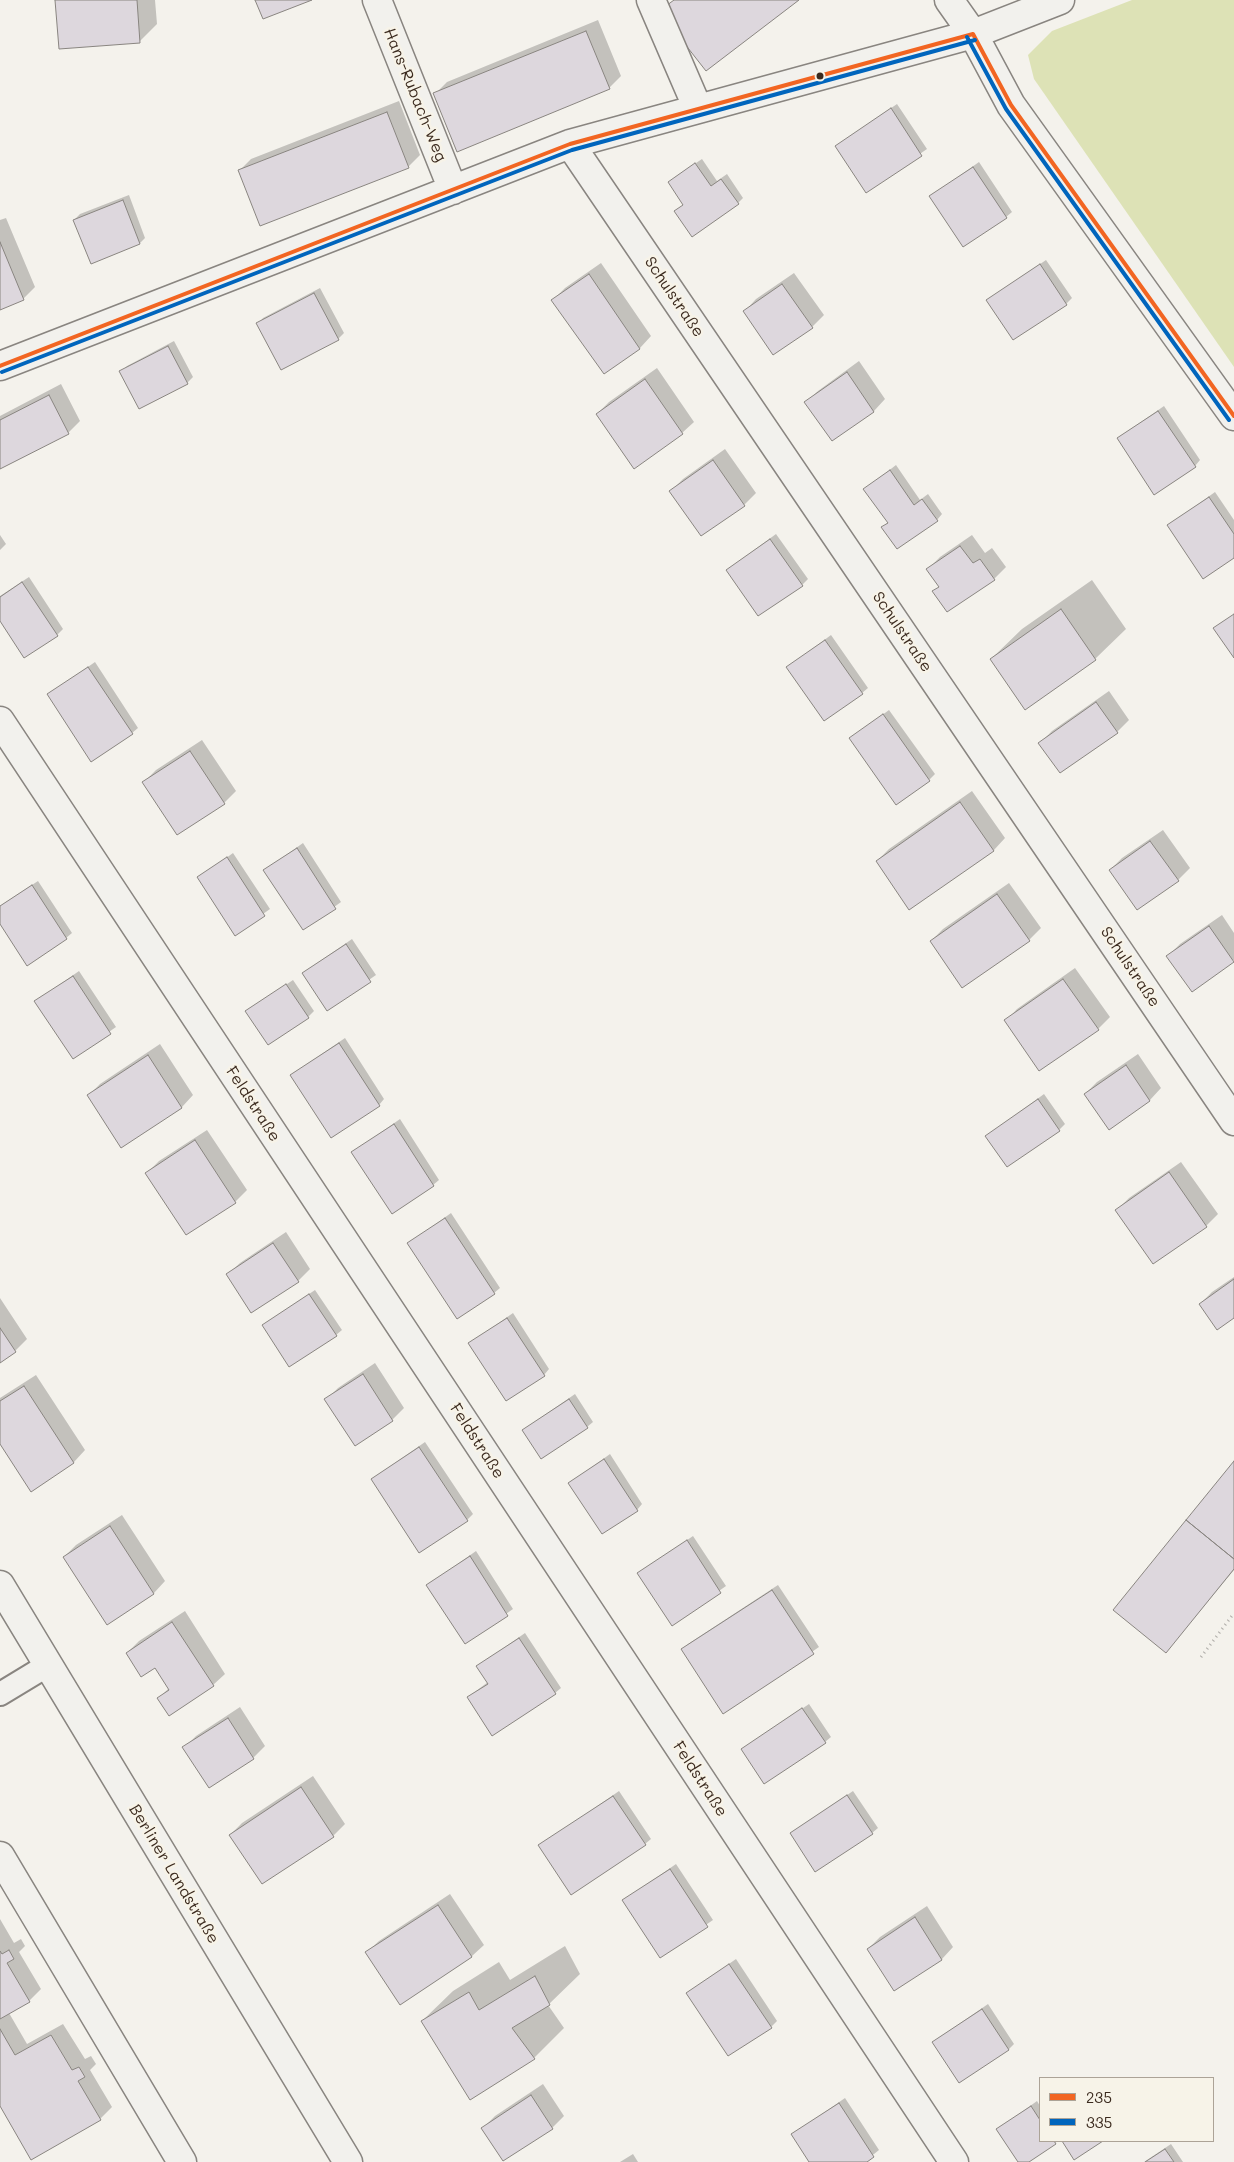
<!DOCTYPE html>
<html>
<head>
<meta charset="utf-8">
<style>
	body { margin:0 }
	#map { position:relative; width:1234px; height:2162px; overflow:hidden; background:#f4f2ec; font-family:Mali,sans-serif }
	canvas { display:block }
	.legend { position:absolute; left:1039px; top:2077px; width:175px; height:65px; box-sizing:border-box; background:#f7f3e8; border:1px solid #aca397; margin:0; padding:6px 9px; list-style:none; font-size:15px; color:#3b2a1e }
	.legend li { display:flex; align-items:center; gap:10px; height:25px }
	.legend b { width:25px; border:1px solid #aca397 }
</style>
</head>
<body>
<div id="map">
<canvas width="1234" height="2162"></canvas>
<ul class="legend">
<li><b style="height:6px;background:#f26522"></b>235</li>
<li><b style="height:6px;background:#0065bd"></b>335</li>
</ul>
</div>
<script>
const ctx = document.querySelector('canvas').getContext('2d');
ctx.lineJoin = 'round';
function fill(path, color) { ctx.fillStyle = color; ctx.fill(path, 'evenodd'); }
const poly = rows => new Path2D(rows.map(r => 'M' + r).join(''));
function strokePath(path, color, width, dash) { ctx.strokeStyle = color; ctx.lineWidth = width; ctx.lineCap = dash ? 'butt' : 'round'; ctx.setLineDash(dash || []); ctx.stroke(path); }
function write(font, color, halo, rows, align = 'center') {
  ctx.font = font + ' Mali,sans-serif'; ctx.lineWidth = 5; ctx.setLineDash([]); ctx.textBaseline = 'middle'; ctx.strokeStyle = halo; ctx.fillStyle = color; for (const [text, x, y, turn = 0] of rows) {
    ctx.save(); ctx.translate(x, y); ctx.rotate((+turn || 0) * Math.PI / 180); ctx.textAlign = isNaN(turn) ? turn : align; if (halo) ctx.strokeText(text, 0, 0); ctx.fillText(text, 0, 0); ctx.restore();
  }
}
fill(poly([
	[1132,0,1234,0,1234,367,1034,79,1028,55,1052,31]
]), '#dde2b6');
fill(poly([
	[56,0,155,0,157,24,139,42],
	[598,20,621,76,609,88,435,94,447,82],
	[399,101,420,155,408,167,239,171,251,159],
	[897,104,927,149,866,191,836,146],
	[702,159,717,181,727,174,743,198,738,203,684,204,675,177],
	[979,162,1012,212,1006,217,931,196],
	[129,195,145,238,140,243,74,220,80,214],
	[6,218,35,287,23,299,0,309,0,220],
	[1046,260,1072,298,1066,304,988,300],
	[601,263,651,336,640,348,604,373,553,300,565,288],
	[794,273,824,315,812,327,745,311,756,299],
	[320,288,344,333,338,339,258,324,263,318],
	[174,341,193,377,187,383,121,372,127,366],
	[859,361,885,399,874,411,832,440,806,402,818,391],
	[657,368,694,422,682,433,597,414,609,402],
	[61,384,80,421,68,433,0,468,0,416],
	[1164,406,1200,460,1195,466,1118,438],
	[725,449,756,493,744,505,671,491,683,479],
	[896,465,920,500,928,494,942,514,937,520,883,527,888,522,865,489],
	[1215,492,1234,520,1234,557,1169,525],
	[776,534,808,579,802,585,727,570],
	[0,535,6,544,0,550],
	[972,535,985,553,992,548,1006,567,994,579,934,591,940,586,928,569,940,557],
	[29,577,63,629,57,635,0,619,0,596],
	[1092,580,1126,629,1095,659,1025,708,991,659,1022,629],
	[831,635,868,688,862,693,788,667],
	[95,662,138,728,132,733,49,694],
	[1109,691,1129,720,1117,732,1040,743,1052,731],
	[889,710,935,774,929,780,851,738],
	[202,740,236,791,224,803,144,782,156,770],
	[972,791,1005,838,994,850,910,908,877,861,889,849],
	[1163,830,1190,868,1178,880,1110,870,1122,858],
	[303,843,341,902,304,929,265,870],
	[233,853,270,909,235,934,199,878],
	[38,881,72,933,66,938,0,922,0,906],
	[1009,883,1041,928,1029,940,931,941,943,929],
	[1222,915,1234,933,1234,960,1192,990,1168,956,1180,944],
	[352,939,376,975,327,1009,303,973],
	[1075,968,1110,1017,1098,1029,1006,1021,1017,1009],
	[79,971,116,1027,73,1057,36,1001],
	[293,980,314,1011,308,1017,247,1011],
	[345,1038,384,1099,379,1105,291,1075],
	[160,1044,193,1095,182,1107,121,1146,88,1096,100,1084],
	[1138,1054,1161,1088,1150,1100,1109,1128,1085,1094,1097,1082],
	[1044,1094,1065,1124,1059,1130,987,1136],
	[400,1119,439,1180,433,1185,353,1152],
	[207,1130,247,1190,235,1202,147,1173,159,1161],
	[1181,1162,1218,1214,1206,1226,1117,1210,1129,1198],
	[451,1213,500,1288,494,1293,408,1244],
	[286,1232,310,1269,298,1281,228,1274,240,1263],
	[1234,1277,1234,1316,1200,1304,1212,1292],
	[315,1290,342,1330,336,1335,263,1325],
	[0,1298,27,1339,15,1351,0,1361],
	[513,1313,549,1369,544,1375,470,1343],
	[375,1363,404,1408,392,1420,326,1400,338,1388],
	[36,1375,85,1450,74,1462,31,1490,0,1442,0,1398],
	[575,1394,593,1422,587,1427,523,1430],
	[425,1442,473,1514,467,1520,372,1479],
	[610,1454,642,1504,637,1510,570,1483],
	[1234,1463,1234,1570,1166,1652],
	[122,1515,165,1581,154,1593,107,1623,64,1557,76,1545],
	[693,1536,726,1586,672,1624,639,1573],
	[476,1551,513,1609,466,1642,428,1585],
	[778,1585,819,1647,724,1712,682,1649,688,1644],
	[185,1611,225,1674,213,1685,159,1698,169,1688,155,1666,127,1653,139,1641],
	[525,1633,561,1688,555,1693,468,1697,488,1682,478,1666],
	[809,1704,831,1737,825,1742,743,1749],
	[240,1707,265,1746,253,1758,209,1787,184,1748,196,1736],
	[313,1776,345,1824,333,1836,230,1835,242,1823],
	[619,1791,651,1839,645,1844,540,1846],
	[853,1791,878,1828,872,1833,791,1833],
	[676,1864,713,1920,660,1956,624,1900],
	[450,1894,484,1945,472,1956,400,2003,367,1952,379,1941],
	[927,1906,953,1947,942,1959,895,1989,868,1949,880,1937],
	[0,1919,14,1943,21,1939,25,1946,19,1952,41,1989,29,2001,9,2013,27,2044,63,2024,85,2059,91,2056,96,2064,90,2070,112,2107,100,2119,0,2104],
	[565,1946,580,1974,548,2005,564,2028,534,2058,422,2021,453,1991,499,1962,510,1980],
	[736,1959,777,2021,771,2027,687,1993],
	[988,2004,1014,2044,1008,2050,933,2042],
	[543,2084,564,2116,552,2128,483,2128,495,2116],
	[845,2098,879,2150,864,2162,811,2162,793,2134],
	[1037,2101,1040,2106,1040,2141,1058,2141,1027,2162,1020,2162,998,2129],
	[1171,2144,1183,2162,1144,2162],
	[633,2154,638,2162,620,2162]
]), '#0003');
const building = poly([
	[55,0,137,0,140,43,59,49,55,0],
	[255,0,312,0,263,19,255,0],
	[674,0,799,0,706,71,659,11,674,0],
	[586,31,610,89,457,152,433,93,586,31],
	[891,108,922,156,866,193,835,146,891,108],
	[387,112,409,168,260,226,238,170,387,112],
	[695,163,711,186,721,179,739,204,692,237,674,211,683,205,668,182,695,163],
	[973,167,1007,218,963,247,929,196,973,167],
	[123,200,140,244,91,264,73,220,123,200],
	[0,242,24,300,0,310,0,242],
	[1040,264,1067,305,1013,340,986,300,1040,264],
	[589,274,640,349,604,374,551,300,589,274],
	[782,284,813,328,773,355,743,311,782,284],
	[314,293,339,340,281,370,256,323,314,293],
	[168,346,188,384,139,409,119,371,168,346],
	[847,372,874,412,832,441,804,402,847,372],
	[645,379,683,434,634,469,596,414,645,379],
	[49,395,69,434,0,469,0,420,49,395],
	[1158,411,1196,467,1154,495,1117,438,1158,411],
	[713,460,745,506,701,536,669,491,713,460],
	[890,470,914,505,922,499,938,521,897,549,881,527,888,523,863,489,890,470],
	[1209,497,1234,534,1234,558,1203,579,1167,525,1209,497],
	[770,539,803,586,758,616,726,570,770,539],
	[960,546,973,563,980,559,995,580,947,612,932,591,939,587,926,569,960,546],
	[22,582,58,636,24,658,0,621,0,597,22,582],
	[1061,609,1096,660,1025,710,990,659,1061,609],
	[1234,614,1234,658,1213,628,1234,614],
	[825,640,863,694,824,721,786,667,825,640],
	[88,667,133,734,91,762,47,694,88,667],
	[1096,702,1118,733,1060,773,1038,743,1096,702],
	[883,714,930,781,896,805,849,738,883,714],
	[190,751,225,804,177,835,142,782,190,751],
	[960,802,994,851,909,910,876,861,960,802],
	[1150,841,1179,881,1137,910,1109,870,1150,841],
	[297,848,336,909,303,930,263,870,297,848],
	[227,857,265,916,235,936,197,877,227,857],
	[32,885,67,939,27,966,0,924,0,906,32,885],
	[997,894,1030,941,962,988,930,941,997,894],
	[1209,926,1234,962,1192,992,1166,956,1209,926],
	[346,944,371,982,327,1011,302,973,346,944],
	[73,976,111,1034,73,1059,34,1001,73,976],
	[1063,979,1099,1030,1039,1071,1004,1020,1063,979],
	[286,984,309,1018,268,1045,245,1011,286,984],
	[339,1043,380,1106,331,1138,290,1075,339,1043],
	[148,1055,182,1108,121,1148,87,1095,148,1055],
	[1126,1065,1150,1101,1109,1130,1084,1094,1126,1065],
	[1038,1099,1060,1131,1007,1167,985,1136,1038,1099],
	[394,1124,434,1186,392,1214,351,1152,394,1124],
	[195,1140,236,1203,186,1235,145,1173,195,1140],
	[1169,1172,1207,1227,1153,1264,1115,1210,1169,1172],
	[445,1218,495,1294,457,1319,407,1243,445,1218],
	[273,1243,299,1282,251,1313,226,1274,273,1243],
	[1234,1279,1234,1318,1217,1330,1199,1304,1234,1279],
	[309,1294,337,1336,289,1367,262,1325,309,1294],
	[507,1318,545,1376,506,1401,468,1343,507,1318],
	[0,1328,16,1352,0,1363,0,1328],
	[363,1374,393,1421,355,1446,324,1399,363,1374],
	[24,1386,74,1463,31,1492,0,1444,0,1401,24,1386],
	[569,1399,588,1428,541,1459,522,1430,569,1399],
	[419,1447,468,1521,419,1553,371,1479,419,1447],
	[604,1459,638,1511,602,1534,568,1483,604,1459],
	[1234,1461,1234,1559,1186,1520,1234,1461],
	[1186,1520,1234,1559,1234,1569,1166,1653,1113,1610,1186,1520],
	[110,1526,154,1594,107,1625,63,1557,110,1526],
	[687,1540,721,1593,672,1626,637,1573,687,1540],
	[470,1556,508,1616,465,1644,426,1585,470,1556],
	[772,1590,814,1654,723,1714,681,1649,772,1590],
	[172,1622,214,1686,169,1716,157,1698,169,1690,155,1668,141,1677,126,1653,172,1622],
	[519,1638,556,1694,492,1736,467,1697,488,1684,476,1666,519,1638],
	[802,1708,826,1743,764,1784,741,1749,802,1708],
	[228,1718,254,1759,209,1788,182,1747,228,1718],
	[301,1787,334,1837,262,1884,229,1835,301,1787],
	[847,1795,873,1834,815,1872,790,1833,847,1795],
	[613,1796,646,1845,571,1895,538,1845,613,1796],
	[670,1869,708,1927,660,1958,622,1900,670,1869],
	[438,1905,472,1957,400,2005,365,1952,438,1905],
	[915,1917,942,1960,894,1991,867,1949,915,1917],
	[9,1950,14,1959,7,1963,30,2002,0,2019,0,1951,2,1954,9,1950],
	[729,1964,772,2028,728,2056,686,1993,729,1964],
	[535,1976,550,2005,512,2028,535,2059,470,2100,421,2021,469,1992,479,2010,535,1976],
	[982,2009,1009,2050,959,2083,932,2042,982,2009],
	[0,2029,15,2055,51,2035,72,2070,79,2067,85,2077,78,2081,101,2120,31,2160,0,2106,0,2029],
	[531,2095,553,2129,503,2161,481,2128,531,2095],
	[839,2103,874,2157,867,2162,809,2162,791,2134,839,2103],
	[1031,2106,1040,2120,1040,2141,1054,2141,1056,2144,1029,2162,1018,2162,996,2129,1031,2106],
	[1062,2141,1103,2141,1074,2160,1062,2141],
	[1165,2149,1174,2162,1145,2162,1165,2149]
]);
fill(building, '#ddd7dd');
strokePath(building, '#898580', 1);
const lane = poly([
	[0,1694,48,1665]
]);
const street = poly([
	[377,0,453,190],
	[651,0,698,109],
	[949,0,973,34,1011,105,1234,416],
	[570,144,1234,1121],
	[0,366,570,144,973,34,1060,0],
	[0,721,954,2162],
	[0,1585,348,2162],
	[0,1856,182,2162]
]);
strokePath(lane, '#898580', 26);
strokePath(street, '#898580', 31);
strokePath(poly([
	[1201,1657,1234,1613]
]), '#b1aeaa', 3, [1, 4]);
strokePath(lane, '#f2f1ed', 22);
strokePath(street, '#f2f1ed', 28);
strokePath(poly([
	[973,34,1011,105,1234,416],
	[0,366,570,144,973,34]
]), '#f26522', 4);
strokePath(poly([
	[967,37,1006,109,1229,420],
	[2,372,572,150,975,40]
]), '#0065bd', 4);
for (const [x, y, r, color] of [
	[820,76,4.5,"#3b2a1e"]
]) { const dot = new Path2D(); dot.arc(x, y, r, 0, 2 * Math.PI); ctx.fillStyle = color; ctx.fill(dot); strokePath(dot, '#f7f3e8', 2); }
write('16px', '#3b2a1e', '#f7f3e8', [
	["Hans-Rubach-Weg",415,95,68],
	["Schulstraße",674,297,56],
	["Schulstraße",902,632,56],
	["Schulstraße",1130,967,56],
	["Feldstraße",253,1104,57],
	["Feldstraße",477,1441,57],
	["Feldstraße",700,1779,57],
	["Berliner Landstraße",174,1874,59]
]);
</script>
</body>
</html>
